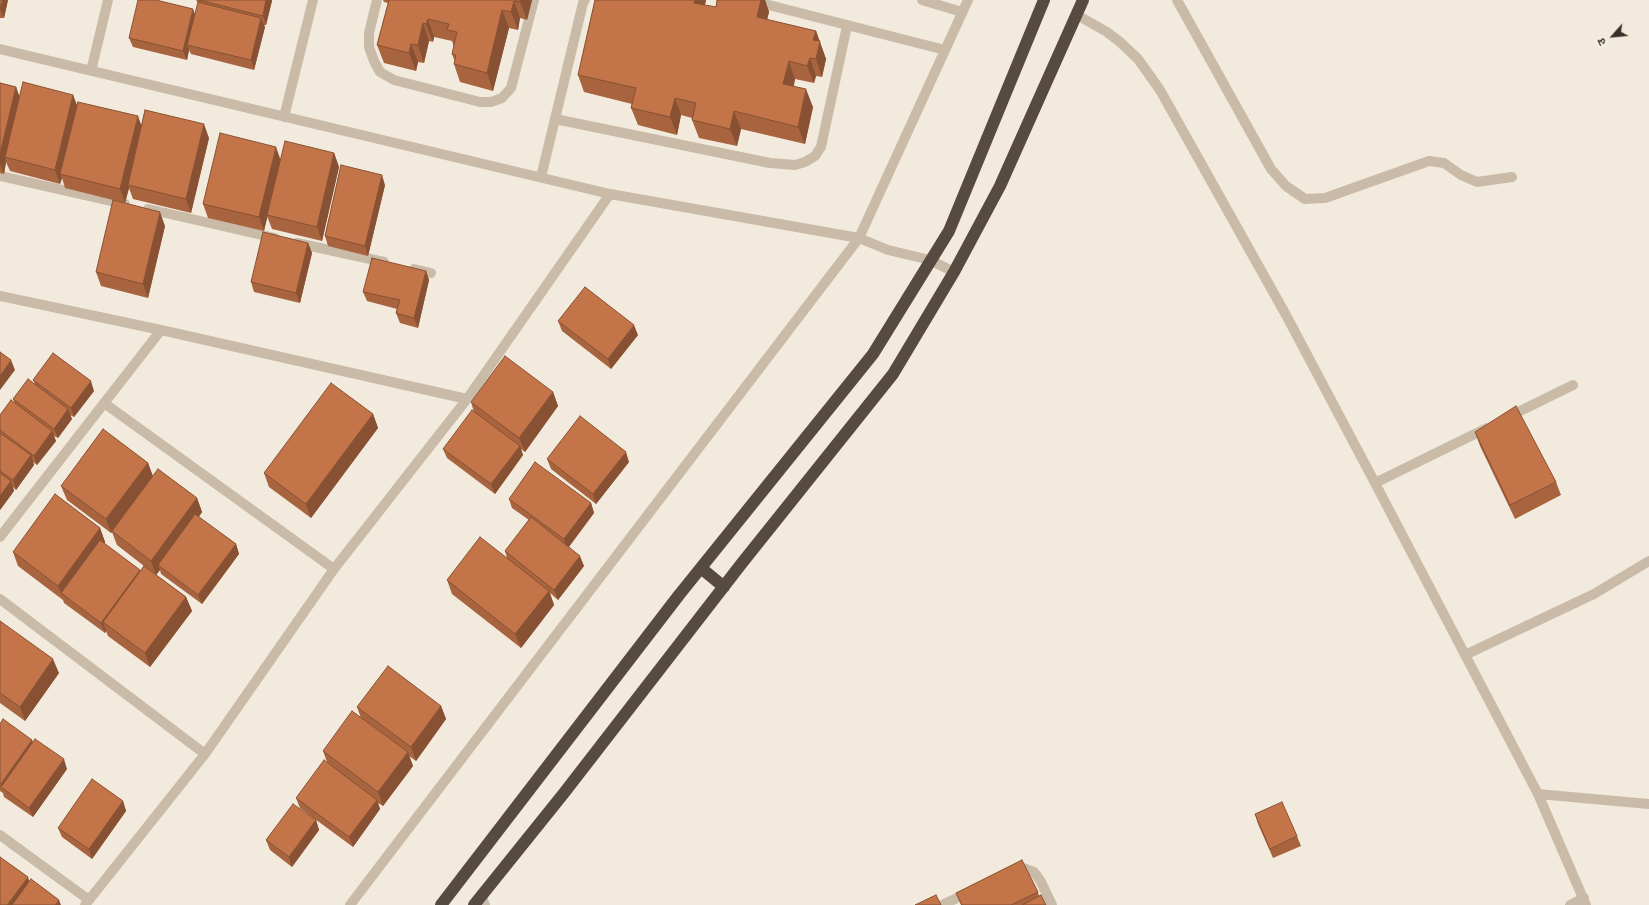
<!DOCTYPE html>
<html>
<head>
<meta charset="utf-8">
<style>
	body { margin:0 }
	#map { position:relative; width:1649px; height:905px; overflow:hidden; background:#f2eadd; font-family:"Varela Round","Noto Sans Devanagari",sans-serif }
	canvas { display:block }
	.north { position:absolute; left:1593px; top:16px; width:40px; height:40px; -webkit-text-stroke:3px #f9f4e9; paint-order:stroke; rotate:243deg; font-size:11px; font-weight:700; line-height:16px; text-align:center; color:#372f29 }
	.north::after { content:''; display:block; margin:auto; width:14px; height:18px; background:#372f29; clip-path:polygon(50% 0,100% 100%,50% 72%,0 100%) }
</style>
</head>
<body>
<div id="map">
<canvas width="1649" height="905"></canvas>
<div class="north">उ</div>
</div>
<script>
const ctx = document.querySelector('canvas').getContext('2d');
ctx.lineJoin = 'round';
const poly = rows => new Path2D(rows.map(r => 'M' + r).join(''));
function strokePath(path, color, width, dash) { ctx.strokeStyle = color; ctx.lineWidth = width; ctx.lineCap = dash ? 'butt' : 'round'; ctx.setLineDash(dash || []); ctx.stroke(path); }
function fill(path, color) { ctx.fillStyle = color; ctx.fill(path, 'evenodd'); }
strokePath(poly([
	[377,0,369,33,369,47,374,61,380,72,394,80,480,102,491,102,502,98,511,88,534,0],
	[749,0,945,50],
	[922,0,962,12],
	[1177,0,1271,169,1286,186,1305,199,1325,198,1429,161,1444,163,1461,175,1477,182,1512,177],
	[1077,15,1107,32,1120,42,1138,59,1160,90,1286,315,1375,483,1538,794,1586,905],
	[0,49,610,194,859,238,888,250,930,260,954,272],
	[91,71,108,0],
	[284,117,313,0],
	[555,119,770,163,795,165,805,162,815,156,821,147,847,26],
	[0,176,125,204],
	[541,177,583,3,585,0],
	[148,209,275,238],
	[297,243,384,262],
	[414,269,431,273],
	[0,296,161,330,467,399],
	[104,403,334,569],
	[1508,417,1573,385],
	[1375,483,1487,428],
	[0,537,161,330],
	[0,599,205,754],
	[1465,655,1594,594,1649,561],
	[1538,794,1649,804],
	[0,835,89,900],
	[1013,872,1023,868,1034,872,1040,880,1052,905],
	[481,895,485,905],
	[85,905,205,754,334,569,467,399,610,194],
	[350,905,859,238,968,0],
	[942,905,970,892],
	[1570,905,1584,898]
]), '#cabba9', 10);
strokePath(poly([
	[701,568,724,587],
	[441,905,679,595,873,354,949,231,1044,0],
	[474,905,564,793,742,563,893,374,954,272,1000,186,1083,0]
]), '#574a40', 12);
fill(poly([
	[0,0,8,0,4,18,0,18],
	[196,0,272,0,266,25,264,25,265,27,254,70,191,54,189,50,187,60,133,47,129,38,195,14,198,3],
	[383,0,532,0,527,20,520,18,518,30,509,28,493,91,460,82,454,64,455,62,452,54,454,47,452,41,434,37,433,42,429,41,424,63,418,62,416,71,384,63,377,45,388,3,384,2],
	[595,0,706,0,705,5,716,7,717,0,765,0,769,12,767,20,816,31,826,59,822,77,816,76,814,83,795,79,794,86,813,107,805,144,741,129,737,146,699,138,692,120,692,118,681,115,677,135,638,125,631,108,632,104,584,92,578,75],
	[0,83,16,87,19,96,73,95,77,105,141,126,209,138,191,213,133,199,129,188,125,203,65,188,62,178,60,184,10,171,6,162,4,174,0,173],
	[334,153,339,167,322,241,272,229,267,216,264,231,208,218,203,204,280,160],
	[385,185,368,256,328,246,325,236],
	[165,226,148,298,101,286,96,272],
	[308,243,312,253,300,303,254,292,251,282],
	[426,271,429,280,418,328,400,323,396,313,397,309,367,301,363,292],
	[558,321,638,335,611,369,562,331],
	[33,380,94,391,74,417,70,415,72,419,58,438,54,436,56,441,37,465,33,462,34,465,16,490,13,487,14,491,0,510,0,415,15,404,13,399,35,384],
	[553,392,558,406,525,452,521,449,523,455,495,494,447,458,443,449,474,412,471,402],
	[373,414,378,428,311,518,269,487,264,473],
	[1475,432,1556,482,1561,495,1515,519,1480,446],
	[547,459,629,462,596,504,551,469],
	[148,463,153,476,197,498,202,512,199,517,236,544,239,554,202,604,161,574,160,570,156,575,186,597,192,611,150,667,108,636,106,631,105,633,64,603,63,600,18,566,13,552,100,528,105,542,104,544,140,571,144,566,117,545,112,532,111,533,67,500,61,486],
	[509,499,591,503,594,513,569,547,584,566,558,600,550,593,554,605,521,648,452,594,447,580,507,558,505,551,529,520,512,508],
	[0,621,59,673,25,721,0,703],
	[441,706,446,719,416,761,409,756,413,766,383,806,378,803,380,809,353,847,300,808,296,798,327,762,323,751,361,718,357,707],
	[0,724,33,742,67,769,33,817,4,797,3,793,0,791],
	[123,801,126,811,92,859,62,837,58,828],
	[1255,814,1297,836,1301,846,1273,858,1258,824],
	[316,820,319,830,292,867,270,850,266,840],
	[1038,892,1039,896,1046,905,961,905,956,893]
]), '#a8643f');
fill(poly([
	[3,0,8,0,4,18,0,9],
	[266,0,272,0,272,1,266,25,263,16],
	[521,0,532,0,527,20,520,2],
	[695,0,706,0,701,20,694,3],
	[761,0,765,0,769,12,763,35,757,17],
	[514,1,520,18,518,30,511,12],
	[193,9,197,19,187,45,189,50,187,60,183,51],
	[502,10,509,28,493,91,487,73],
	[261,18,265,27,254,70,251,60],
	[428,19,434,37,433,42,426,24],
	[423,23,429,41,424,63,418,45],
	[816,31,826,59,822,77,816,59,813,40],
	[411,44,418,62,416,71,409,53],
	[810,58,816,76,814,83,807,66],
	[789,61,795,79,790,102,783,84],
	[16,87,21,101,5,157,6,162,4,174,0,164,0,154],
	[806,89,813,107,805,144,798,127],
	[73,95,78,109,60,174,62,178,60,184,55,170],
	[675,98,681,115,677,135,670,117],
	[734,111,741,129,737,146,730,129],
	[138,116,143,130,128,185,129,188,125,203,120,189],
	[204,124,209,138,191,213,186,199],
	[276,147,281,161,264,231,259,217],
	[334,153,339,167,322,241,317,227],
	[382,175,385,185,368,256,365,246],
	[160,212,165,226,148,298,143,284],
	[308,243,312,253,300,303,296,293],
	[426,271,429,280,418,328,414,318],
	[634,325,638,335,611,369,608,359],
	[11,360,15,370,0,390,0,376],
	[91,381,94,391,74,417,71,408],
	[553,392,558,406,525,452,519,438],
	[68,409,72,419,58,438,54,429],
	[373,414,378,428,311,518,306,504],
	[52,431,56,441,37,465,34,456],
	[520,446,523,455,495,494,491,484],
	[626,452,629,462,596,504,593,494],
	[31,455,34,465,16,490,13,480],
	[148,463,153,477,111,533,106,519],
	[11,481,14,491,0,510,0,496],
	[197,498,202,512,162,568,158,565,160,570,156,575,151,561],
	[591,503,594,513,567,549,564,539],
	[100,528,105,542,65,597,61,593,58,586],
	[236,544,239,554,202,604,198,595],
	[580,556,584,566,558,600,554,590],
	[140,570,143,580,103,622,106,631,105,633,101,623],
	[549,591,554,605,521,648,515,634],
	[186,597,192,611,150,667,145,653],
	[53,659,59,673,25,721,20,707],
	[441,706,446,719,416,761,411,747],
	[32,740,36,749,2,788,1,784],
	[408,752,413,766,383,806,378,792],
	[64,759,67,769,33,817,29,808],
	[377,800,380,809,353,847,349,837],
	[123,801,126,811,92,859,89,849],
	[316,820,319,830,292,867,289,857],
	[28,877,31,887,18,905,7,905],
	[59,900,61,905,55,905]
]), '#885133');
const building = poly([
	[0,0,3,0,0,9,0,0],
	[138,0,156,0,193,9,183,51,129,38,138,0],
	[199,0,266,0,263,16,199,0],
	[389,0,521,0,520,2,514,1,511,12,502,10,487,73,454,64,456,55,452,54,457,32,447,30,449,24,428,19,426,24,423,23,418,45,411,44,409,53,377,45,389,0],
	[595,0,695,0,694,3,716,7,717,0,761,0,757,17,816,31,813,40,820,41,816,59,810,58,807,66,789,61,783,84,806,89,798,127,734,111,730,129,692,120,696,103,675,98,670,117,631,108,636,88,578,75,595,0],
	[198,2,261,18,251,60,187,45,198,2],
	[23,82,73,95,55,170,5,157,23,82],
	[0,83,16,87,0,154,0,83],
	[78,102,138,116,120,189,60,174,78,102],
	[145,110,204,124,186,199,128,185,145,110],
	[220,133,276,147,259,217,203,204,220,133],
	[285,141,334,153,317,227,267,215,285,141],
	[341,165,382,175,365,246,325,236,341,165],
	[113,200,160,212,143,284,96,272,113,200],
	[263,232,308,243,296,293,251,282,263,232],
	[372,258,426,271,414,318,396,313,400,300,363,292,372,258],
	[585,287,634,325,608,359,558,321,585,287],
	[0,352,11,360,0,376,0,352],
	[53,353,91,381,71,408,33,380,53,353],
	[505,356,553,392,519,438,471,402,505,356],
	[28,379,68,409,54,429,13,399,28,379],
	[331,383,373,414,306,504,264,473,331,383],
	[11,400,52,431,34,456,0,430,0,415,11,400],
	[1516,406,1556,482,1510,505,1475,432,1516,406],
	[472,410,520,446,491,484,443,449,472,410],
	[580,416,626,452,593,494,547,459,580,416],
	[103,429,148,463,106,519,61,486,103,429],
	[0,433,31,455,13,480,0,471,0,433],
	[535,462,591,503,564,539,509,499,535,462],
	[158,469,197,498,151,561,112,531,158,469],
	[0,473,11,481,0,496,0,473],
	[55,494,100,528,58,586,13,552,55,494],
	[195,514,236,544,198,595,158,565,195,514],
	[531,517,580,556,554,590,505,551,531,517],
	[480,537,549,591,515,634,447,580,480,537],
	[100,540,140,570,101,623,61,593,100,540],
	[144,566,186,597,145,653,103,622,144,566],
	[0,621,53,659,20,707,0,693,0,621],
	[388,666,441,706,411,747,357,707,388,666],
	[352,711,408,752,378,792,323,751,352,711],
	[3,719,32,740,1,784,0,784,0,724,3,719],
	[35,739,64,759,29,808,1,787,35,739],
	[324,760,377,800,349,837,296,798,324,760],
	[92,779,123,801,89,849,58,828,92,779],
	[1282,802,1297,836,1270,849,1255,814,1282,802],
	[293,804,316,820,289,857,266,840,293,804],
	[0,857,28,877,7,905,0,905,0,857],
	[1022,860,1038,892,1011,905,962,905,956,893,1022,860],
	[31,879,59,900,55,905,12,905,31,879],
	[936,895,941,905,915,905,936,895],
	[1041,895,1046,905,1022,905,1041,895]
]);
fill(building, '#c37449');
strokePath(building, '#885133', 1);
</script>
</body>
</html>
